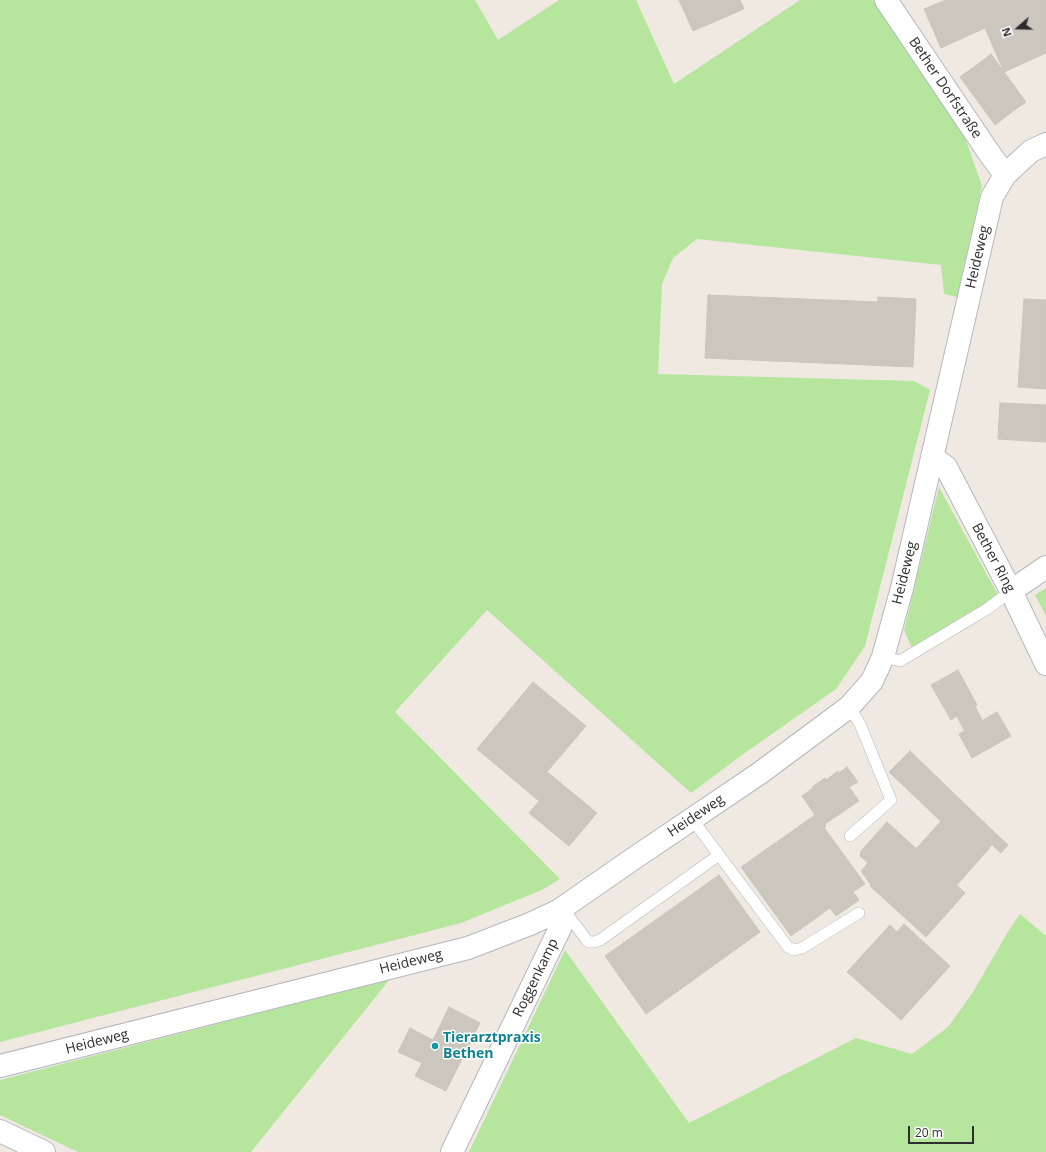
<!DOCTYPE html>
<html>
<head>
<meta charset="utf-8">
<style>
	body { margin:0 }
	#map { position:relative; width:1046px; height:1152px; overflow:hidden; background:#efe9e1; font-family:"Open Sans",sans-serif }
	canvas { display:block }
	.north { position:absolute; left:998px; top:8px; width:40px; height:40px; -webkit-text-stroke:3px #fff; paint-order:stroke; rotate:250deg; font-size:11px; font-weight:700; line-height:16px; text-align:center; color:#2e2e2e }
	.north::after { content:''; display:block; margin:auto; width:14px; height:18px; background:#2e2e2e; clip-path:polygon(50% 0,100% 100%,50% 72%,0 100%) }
	.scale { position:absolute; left:908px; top:1126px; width:66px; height:18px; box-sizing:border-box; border:2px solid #2e2e2e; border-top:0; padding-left:5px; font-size:12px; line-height:14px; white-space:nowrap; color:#2e2e2e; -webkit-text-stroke:3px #fff; paint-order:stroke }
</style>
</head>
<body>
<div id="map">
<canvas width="1046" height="1152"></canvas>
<div class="north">N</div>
<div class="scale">20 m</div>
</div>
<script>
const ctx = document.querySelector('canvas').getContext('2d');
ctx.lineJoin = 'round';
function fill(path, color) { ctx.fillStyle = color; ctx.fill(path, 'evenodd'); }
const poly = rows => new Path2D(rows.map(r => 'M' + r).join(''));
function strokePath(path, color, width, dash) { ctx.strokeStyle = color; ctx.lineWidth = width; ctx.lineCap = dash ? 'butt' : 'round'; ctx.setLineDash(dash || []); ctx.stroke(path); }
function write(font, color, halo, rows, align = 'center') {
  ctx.font = font + ' "Open Sans",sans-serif'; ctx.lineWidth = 3; ctx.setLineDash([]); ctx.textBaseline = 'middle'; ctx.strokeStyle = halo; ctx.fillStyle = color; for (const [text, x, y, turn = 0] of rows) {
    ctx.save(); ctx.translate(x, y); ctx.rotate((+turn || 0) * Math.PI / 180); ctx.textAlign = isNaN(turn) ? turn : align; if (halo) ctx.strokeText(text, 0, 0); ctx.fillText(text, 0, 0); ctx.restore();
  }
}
fill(poly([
	[0,0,475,0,498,40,559,0,636,0,674,84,800,0,873,0,964,135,982,186,957,297,944,294,941,265,697,239,673,258,662,284,658,374,914,381,930,390,865,646,836,689,742,755,691,793,487,610,395,712,560,879,542,890,461,923,0,1042],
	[939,487,998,595,913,650,904,630],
	[1046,588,1046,616,1035,595],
	[1020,914,1046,936,1046,1152,469,1152,565,950,689,1123,856,1038,912,1054,948,1027,973,992,1009,930],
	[390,979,251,1152,78,1152,0,1115,0,1080]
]), '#b6e59e');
const building = poly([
	[679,0,740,0,744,9,693,31,679,0],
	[946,0,1046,0,1046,53,1004,72,985,28,941,48,924,9,946,0],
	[991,54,1026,102,1016,109,982,61,991,54],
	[982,61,1016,109,995,125,960,77,982,61],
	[708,295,878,302,878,297,916,299,913,367,705,358,708,295],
	[1024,299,1046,300,1046,389,1018,387,1024,299],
	[1000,403,1046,405,1046,442,998,439,1000,403],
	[958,670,977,705,975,706,982,720,964,730,957,716,951,720,931,685,958,670],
	[533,682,586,726,547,772,557,780,539,801,477,749,533,682],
	[997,712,1011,736,972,758,959,734,997,712],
	[910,751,969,808,955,823,895,766,910,751],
	[895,766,955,823,949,829,889,772,895,766],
	[847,767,858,782,849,787,859,801,825,824,826,826,824,828,802,796,813,788,812,787,825,778,826,780,838,771,839,773,847,767],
	[557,780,597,813,569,846,529,813,557,780],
	[969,808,1008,845,1001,853,961,817,969,808],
	[815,815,865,884,853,892,859,900,836,916,830,908,791,936,741,867,815,815],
	[961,817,992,845,957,885,925,857,961,817],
	[941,821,949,829,925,857,916,849,941,821],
	[887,822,965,893,926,937,870,886,871,885,861,871,868,863,860,856,861,851,887,822],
	[719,875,760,932,646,1014,605,956,719,875],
	[904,924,950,966,901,1020,855,979,904,924],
	[890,925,897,932,855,979,847,972,890,925],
	[449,1007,480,1023,446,1091,415,1076,422,1063,398,1052,410,1028,433,1040,449,1007]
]);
fill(building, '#cbc7bf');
strokePath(building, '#cbc5ba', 1);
const service = poly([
	[883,657,900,661,987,609,1011,591],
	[849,707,860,724,891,800,850,836],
	[692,819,788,947,794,950,802,948,859,913],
	[564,910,586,939,589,942,594,942,600,940,719,855]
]);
const minor = poly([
	[886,0,987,150,1005,175],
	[932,457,946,467,1011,591,1046,664],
	[1011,591,1046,567],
	[0,1066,468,948,530,924,558,911,630,861,760,773,849,707,872,681,883,657,902,588,992,197,1005,175,1031,151,1046,144],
	[0,1131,44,1152],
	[452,1152,562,924,558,911]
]);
strokePath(service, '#b4b7c1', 12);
strokePath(minor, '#b4b7c1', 24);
strokePath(service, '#fff', 11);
strokePath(minor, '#fff', 22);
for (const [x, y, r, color] of [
	[435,1046,4,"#0f9aa8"]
]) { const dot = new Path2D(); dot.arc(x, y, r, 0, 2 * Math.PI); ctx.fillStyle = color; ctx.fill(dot); strokePath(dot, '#fff', 1.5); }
write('14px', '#2e2e2e', '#fff', [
	["Bether Dorfstraße",945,88,56],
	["Heideweg",978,257,-77],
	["Bether Ring",993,558,62],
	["Heideweg",905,573,-76],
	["Heideweg",696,816,-34],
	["Heideweg",411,962,-14],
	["Roggenkamp",536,978,-64],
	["Heideweg",97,1042,-14]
]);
write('bold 14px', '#0d838f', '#fff', [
	["Tierarztpraxis",443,1038],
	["Bethen",443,1054]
], 'left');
</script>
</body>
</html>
